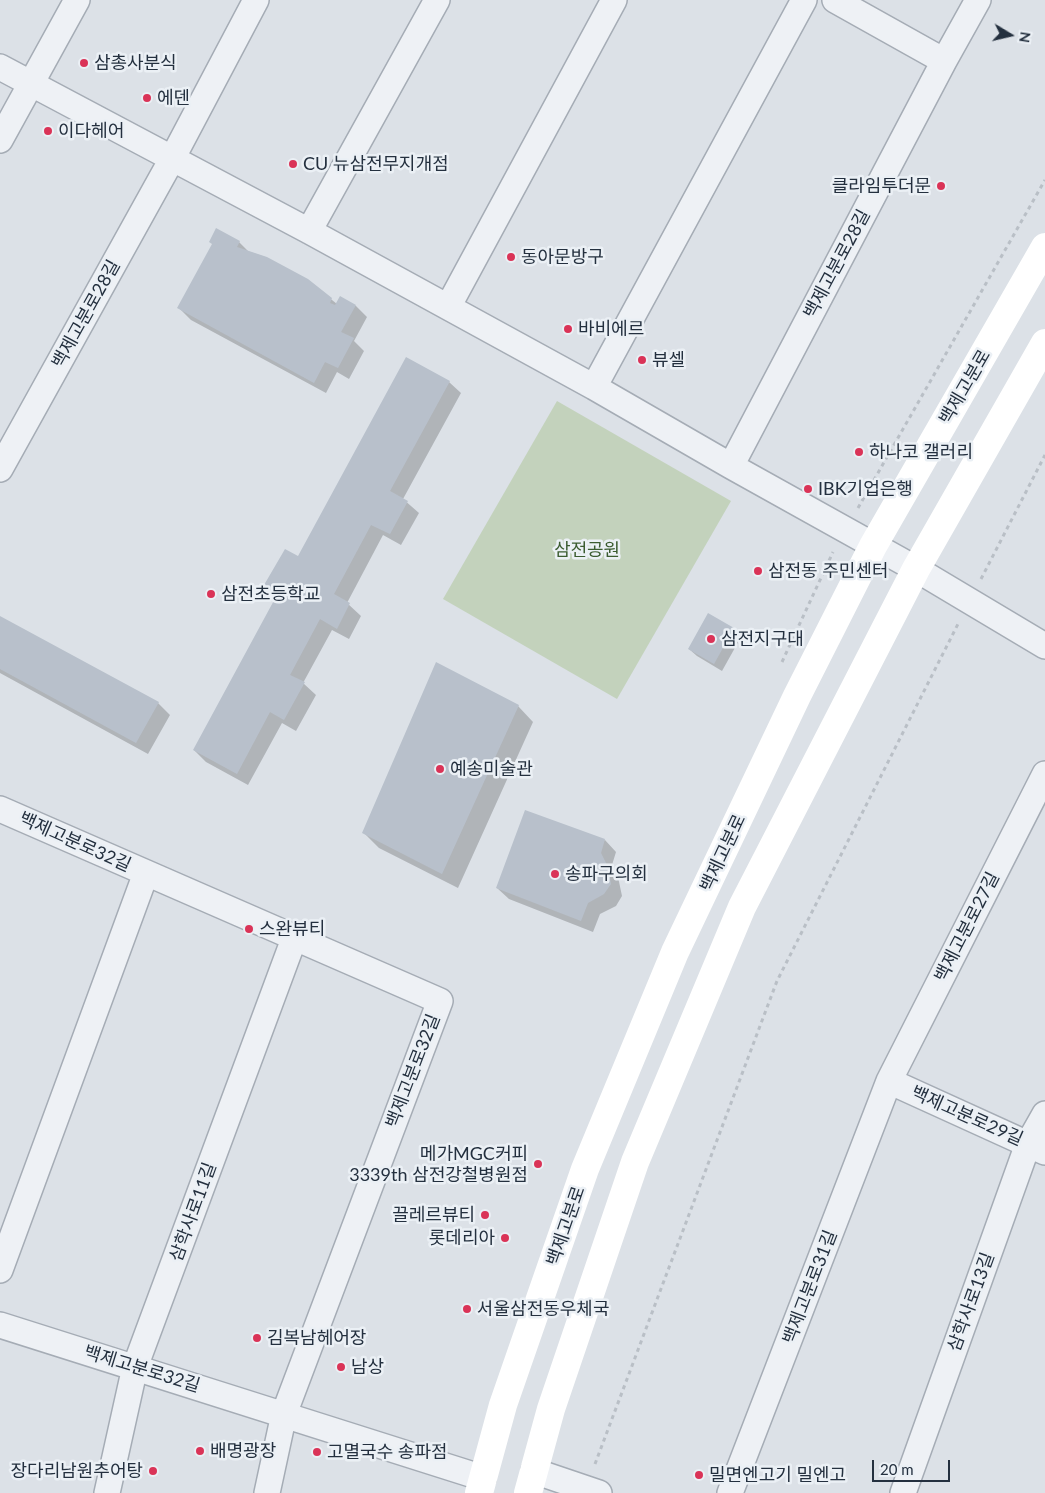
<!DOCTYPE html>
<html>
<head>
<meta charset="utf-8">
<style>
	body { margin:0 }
	#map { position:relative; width:1045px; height:1493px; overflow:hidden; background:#dce1e7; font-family:Lato,sans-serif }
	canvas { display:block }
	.north { position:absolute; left:985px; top:10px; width:50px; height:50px; -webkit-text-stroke:4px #ebf0f5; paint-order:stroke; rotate:99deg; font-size:14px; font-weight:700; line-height:20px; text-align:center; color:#24303f }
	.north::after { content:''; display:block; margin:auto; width:18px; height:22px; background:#24303f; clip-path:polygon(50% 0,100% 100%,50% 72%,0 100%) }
	.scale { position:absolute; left:872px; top:1460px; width:78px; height:22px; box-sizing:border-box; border:2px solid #24303f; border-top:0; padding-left:6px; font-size:15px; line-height:18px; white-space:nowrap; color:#24303f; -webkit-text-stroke:4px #ebf0f5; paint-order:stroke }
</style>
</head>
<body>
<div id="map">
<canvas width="1045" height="1493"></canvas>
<div class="north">N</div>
<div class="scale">20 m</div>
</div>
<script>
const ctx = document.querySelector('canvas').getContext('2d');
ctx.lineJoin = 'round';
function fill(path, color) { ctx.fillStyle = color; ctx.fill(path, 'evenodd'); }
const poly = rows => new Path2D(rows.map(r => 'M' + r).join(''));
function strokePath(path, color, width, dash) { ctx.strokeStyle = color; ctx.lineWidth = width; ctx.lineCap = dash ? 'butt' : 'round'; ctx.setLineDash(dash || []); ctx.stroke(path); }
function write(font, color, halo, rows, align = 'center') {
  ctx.font = font + ' Lato,"Noto Sans KR",sans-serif'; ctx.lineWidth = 5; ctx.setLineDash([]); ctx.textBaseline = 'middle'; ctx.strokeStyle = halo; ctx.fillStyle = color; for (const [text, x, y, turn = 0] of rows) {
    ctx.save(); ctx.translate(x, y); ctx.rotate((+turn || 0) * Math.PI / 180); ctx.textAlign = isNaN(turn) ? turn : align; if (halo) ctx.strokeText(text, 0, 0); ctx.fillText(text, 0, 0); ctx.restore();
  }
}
fill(poly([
	[557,401,731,501,617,699,443,599]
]), '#c3d2bc');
fill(poly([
	[239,242,249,252,307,280,337,304,356,306,367,317,354,341,364,351,349,379,337,372,326,393,191,320,179,308],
	[449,382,461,393,403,499,419,513,401,545,383,535,347,603,361,616,349,639,332,630,303,683,316,695,296,731,282,723,248,785,206,762,194,750,278,597,266,585,299,558],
	[709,615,733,629,741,637,722,671,697,656,689,649],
	[0,617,158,703,170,715,148,754,0,673],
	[518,706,533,722,458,888,379,848,364,833],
	[605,840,616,852,612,865,618,877,622,896,616,906,600,914,593,932,509,899,497,888]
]), '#0003');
fill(poly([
	[216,228,240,241,237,247,267,257,308,279,332,298,330,303,335,305,340,296,356,305,341,332,354,338,338,368,325,362,314,383,177,308,212,244,209,242],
	[406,357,450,381,390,491,408,501,390,534,371,525,334,594,350,603,337,629,320,619,290,675,305,682,284,720,270,712,237,774,193,750,278,593,264,585,285,549,298,556],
	[708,613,734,628,714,664,688,649],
	[0,616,159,702,136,743,0,669],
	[436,662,519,705,442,874,362,833],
	[525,810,605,839,601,853,607,865,611,884,604,894,588,903,581,921,496,888]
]), '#b8c0cb');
const street = poly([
	[835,0,944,61],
	[0,67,309,231,594,387,731,466,916,569,1045,646],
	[0,140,77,0],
	[309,231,437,0],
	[448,307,614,0],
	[594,387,804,0],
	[731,466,944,61,978,0],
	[0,469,172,159,256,0],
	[0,809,440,1001,284,1414,267,1493],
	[889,1081,1045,1152],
	[0,1270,146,873],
	[0,1325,483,1478],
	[534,1471,599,1493],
	[107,1493,135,1367,295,936],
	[730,1493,889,1081,1045,774],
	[903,1493,1028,1144,1045,1114]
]);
strokePath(street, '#a5acb5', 28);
strokePath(poly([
	[858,508,1045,180],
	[981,579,1045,455],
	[782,662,833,552],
	[595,1464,777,981,958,624]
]), '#b9bfc6', 3, [4, 4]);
strokePath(street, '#eef1f5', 25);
strokePath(poly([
	[479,1493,503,1405,585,1169,675,952,797,696,873,546,1045,247],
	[528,1493,551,1409,635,1162,742,907,916,569,1045,343]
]), '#fff', 28);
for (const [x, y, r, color] of [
	[84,63,5,"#da3357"],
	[147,98,5,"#da3357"],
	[48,131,5,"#da3357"],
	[293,164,5,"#da3357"],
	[941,186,5,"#da3357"],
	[511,257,5,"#da3357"],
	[568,329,5,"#da3357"],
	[642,360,5,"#da3357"],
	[859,452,5,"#da3357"],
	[808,489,5,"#da3357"],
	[758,571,5,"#da3357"],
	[211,594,5,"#da3357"],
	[711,639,5,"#da3357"],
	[440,769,5,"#da3357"],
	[555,874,5,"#da3357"],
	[249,929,5,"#da3357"],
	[538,1164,5,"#da3357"],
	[485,1215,5,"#da3357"],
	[505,1238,5,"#da3357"],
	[467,1309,5,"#da3357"],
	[257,1338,5,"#da3357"],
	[341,1367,5,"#da3357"],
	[200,1451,5,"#da3357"],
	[317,1452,5,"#da3357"],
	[153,1471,5,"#da3357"],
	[699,1475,5,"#da3357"]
]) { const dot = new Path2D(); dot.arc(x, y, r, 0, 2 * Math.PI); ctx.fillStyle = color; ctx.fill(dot); strokePath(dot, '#ebf0f5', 2); }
write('18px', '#24303f', '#ebf0f5', [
	["삼총사분식",94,63],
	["에덴",157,98],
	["이다헤어",58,131],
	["CU 뉴삼전무지개점",303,164],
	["클라임투더문",931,186,"right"],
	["동아문방구",521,257],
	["바비에르",578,329],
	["뷰셀",652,360],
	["하나코 갤러리",869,452],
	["IBK기업은행",818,489],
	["삼전동 주민센터",768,571],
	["삼전초등학교",221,594],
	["삼전지구대",721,639],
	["예송미술관",450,769],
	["송파구의회",565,874],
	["스완뷰티",259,929],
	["메가MGC커피",528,1154,"right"],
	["3339th 삼전강철병원점",528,1175,"right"],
	["끌레르뷰티",475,1215,"right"],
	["롯데리아",495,1238,"right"],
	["서울삼전동우체국",477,1309],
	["김복남헤어장",267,1338],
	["남상",351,1367],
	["배명광장",210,1451],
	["고멸국수 송파점",327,1452],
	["장다리남원추어탕",143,1471,"right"],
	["밀면엔고기 밀엔고",709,1475]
], 'left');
write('18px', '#24303f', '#ebf0f5', [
	["백제고분로28길",837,264,-62],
	["백제고분로28길",86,314,-61],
	["백제고분로",965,387,-60],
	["백제고분로32길",75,842,24],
	["백제고분로",723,853,-65],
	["백제고분로27길",967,927,-63],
	["백제고분로32길",413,1071,-69],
	["백제고분로29길",967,1116,24],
	["삼학사로11길",193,1212,-70],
	["백제고분로",566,1226,-71],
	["백제고분로31길",810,1287,-69],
	["삼학사로13길",971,1302,-70],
	["백제고분로32길",142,1369,17]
]);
write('18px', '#3b5c30', '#ebf0f5', [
	["삼전공원",587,550]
]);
</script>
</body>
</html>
